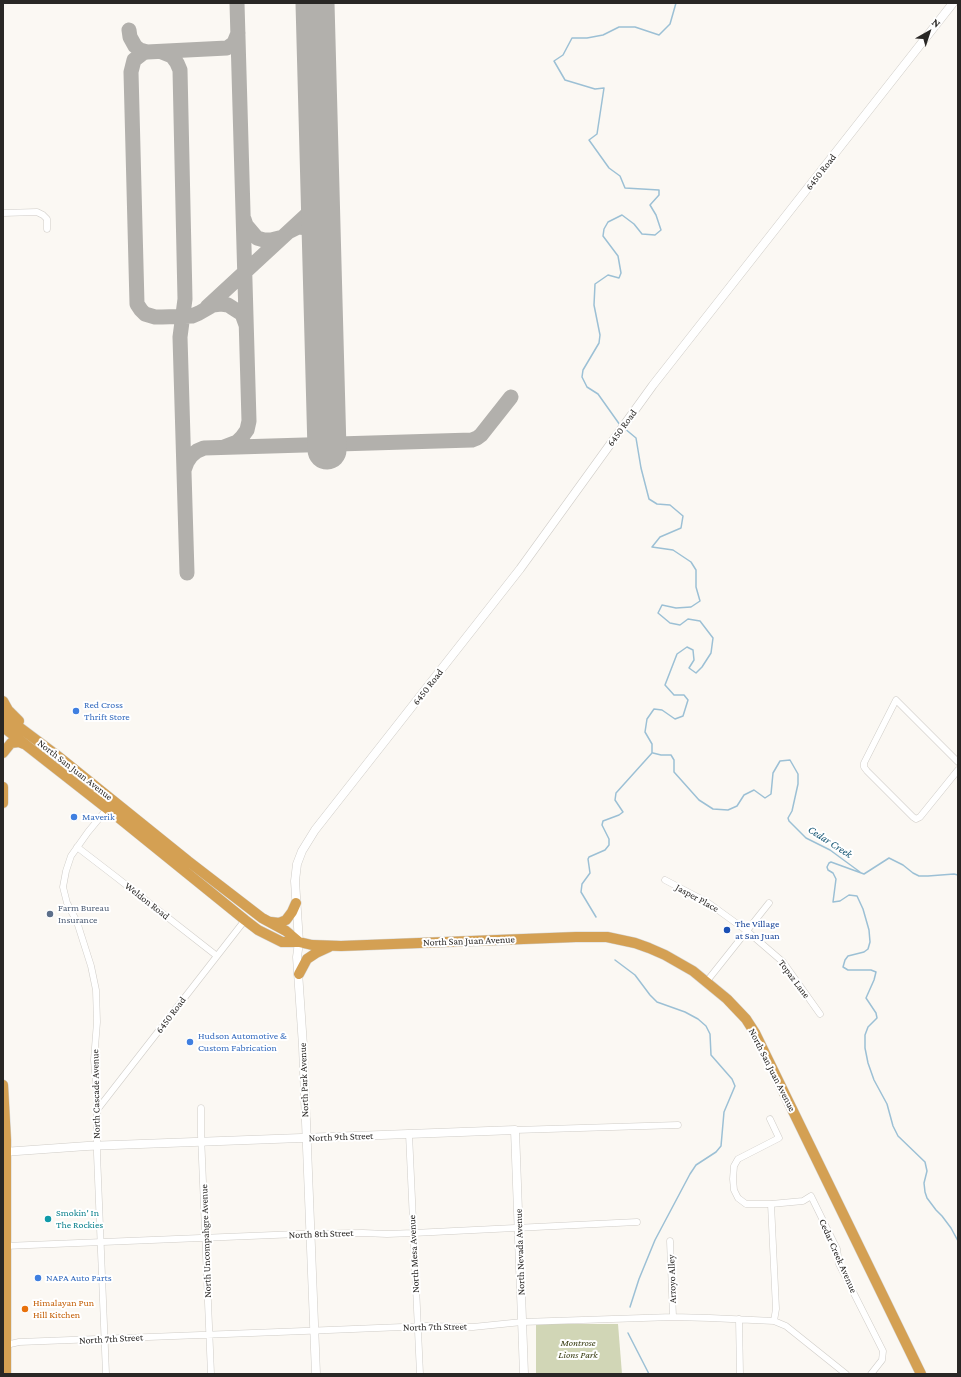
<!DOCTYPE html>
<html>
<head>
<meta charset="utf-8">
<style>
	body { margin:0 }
	#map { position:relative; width:961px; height:1377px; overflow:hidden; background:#fbf8f3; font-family:"Crimson Pro",serif }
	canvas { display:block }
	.frame { position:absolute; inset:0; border:4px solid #292725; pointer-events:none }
	.north { position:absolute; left:909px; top:12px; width:40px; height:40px; -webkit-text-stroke:3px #fff; paint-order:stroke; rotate:39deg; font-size:11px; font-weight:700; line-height:16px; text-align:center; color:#292725 }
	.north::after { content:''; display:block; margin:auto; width:14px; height:18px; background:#292725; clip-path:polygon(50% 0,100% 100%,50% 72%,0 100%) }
</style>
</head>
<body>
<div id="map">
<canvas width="961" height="1377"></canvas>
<div class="frame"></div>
<div class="north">N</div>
</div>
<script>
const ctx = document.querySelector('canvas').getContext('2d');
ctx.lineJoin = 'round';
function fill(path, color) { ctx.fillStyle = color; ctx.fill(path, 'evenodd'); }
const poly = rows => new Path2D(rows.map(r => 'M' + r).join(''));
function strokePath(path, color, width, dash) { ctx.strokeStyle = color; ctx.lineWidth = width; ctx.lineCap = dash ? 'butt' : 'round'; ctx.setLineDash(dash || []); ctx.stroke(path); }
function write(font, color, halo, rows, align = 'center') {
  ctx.font = font + ' "Crimson Pro",serif'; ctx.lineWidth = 4; ctx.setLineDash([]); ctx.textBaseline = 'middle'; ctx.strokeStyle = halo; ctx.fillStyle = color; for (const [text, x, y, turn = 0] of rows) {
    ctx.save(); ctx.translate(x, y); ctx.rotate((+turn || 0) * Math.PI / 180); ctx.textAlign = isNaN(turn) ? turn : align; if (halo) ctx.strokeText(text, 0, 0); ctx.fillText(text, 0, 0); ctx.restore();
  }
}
fill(poly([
	[536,1324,618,1324,622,1374,536,1374]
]), '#d1d6b6');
strokePath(poly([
	[620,425,598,394,587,387,582,377,583,370,599,343,600,335,594,305,595,284,608,275,619,278,621,273,618,256,603,236,604,229,608,222,622,215,634,224,642,234,655,235,661,230,656,215,650,205,659,195,659,190,625,188,620,176,609,168,589,140,597,134,604,88,595,89,565,80,554,61,563,55,572,38,587,38,603,35,619,27,635,27,659,35,670,24,676,3],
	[653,753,661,755,671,755,674,760,674,772,699,800,713,809,728,810,737,806,744,795,754,790,765,798,771,794,773,773,780,761,790,760,798,774,798,784,792,811,788,818,789,821,806,838,830,850,860,872],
	[864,874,831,862,829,863,827,867,828,870,833,873,836,879,833,902,840,901,849,895,857,896,863,909,869,930,870,942,868,949,864,952,848,956,845,960,843,967,848,970,871,970,876,972,874,980,866,998,876,1013,877,1018,868,1027,865,1035,865,1048,868,1063,874,1080,887,1104,893,1126,898,1136,925,1162,927,1171,924,1183,925,1192,927,1198,936,1210,942,1216,951,1228,958,1241],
	[864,874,889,858,903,865,913,873,919,876,928,876,954,874,958,875],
	[596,917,581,892,582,884,590,873,588,859,589,857,605,850,609,845,609,839,602,825,603,821,619,815,623,812,615,800,616,793,652,753,652,744,645,732,647,719,654,709,662,710,675,719,683,716,688,700,684,695,674,695,665,685,677,654,687,647,693,650,694,660,689,668,696,673,702,667,711,653,713,638,700,621,688,619,680,625,670,623,658,613,662,605,676,608,691,607,700,601,696,587,696,570,691,562,673,550,652,547,660,537,681,528,683,516,670,505,657,504,649,499,641,468,636,438,624,428],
	[615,960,635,975,650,995,657,1002,685,1012,698,1019,706,1026,710,1034,711,1055,732,1079,735,1086,724,1112,721,1146,716,1152,696,1165,690,1174,655,1240,639,1279,630,1307],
	[628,1333,649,1374]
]), '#9cc0d5', 1.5);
strokePath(poly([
	[129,30,130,37,135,46,140,50,147,52,227,48,234,43,238,33],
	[147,52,143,53,134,60,131,72,137,304,141,310,145,314,155,317,162,317,192,316,199,313,213,305,221,304,228,305,242,314,246,325],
	[162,52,172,56,177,63,180,70,185,299,180,337,187,573],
	[244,219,246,225,257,238,264,240,271,240,283,237],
	[290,231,298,227,309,228,317,236,321,250],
	[207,307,312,210,318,202,320,192],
	[224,447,237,442,242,437,247,430,249,421,237,3],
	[184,470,187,462,191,456,197,451,204,448,472,440,477,438,481,435,511,397]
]), '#b2b0ac', 15);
strokePath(poly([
	[315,3,327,450]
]), '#b2b0ac', 39);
const minor = poly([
	[3,213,37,212,43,215,47,219,47,229],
	[958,762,896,700,864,763,864,767,867,771,913,817,916,819,920,817,958,770],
	[77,847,116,877,217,956],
	[665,880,707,902,747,931,783,962,820,1014],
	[707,981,769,903],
	[201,1108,201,1135,211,1374],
	[97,1110,245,920],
	[770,1119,779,1138,738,1159,734,1166,733,1179,734,1190,738,1198,746,1204,771,1204],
	[515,1130,678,1125],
	[409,1134,420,1374],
	[670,1241,673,1317],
	[5,1246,298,1234,363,1233,387,1234,413,1233,637,1222],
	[739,1319,740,1374],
	[774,1321,776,1309,771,1204,803,1201,811,1196,837,1249,839,1264,883,1351,882,1360,871,1374],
	[6,1345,19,1342,304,1331,427,1326,473,1327,522,1322,673,1317,710,1318,774,1321,786,1326,846,1374],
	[106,1374,97,1154,97,1095,94,1060,97,1022,96,990,91,966,77,922,67,903,63,887,66,871,71,856,88,832,107,809]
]);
const tertiary = poly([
	[3,1152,87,1146,515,1130,524,1374],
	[316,1374,303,1046,297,957,299,942,295,881,297,864,302,851,315,830,520,569,653,385,953,3]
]);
const trunk = poly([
	[3,701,8,710,19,721],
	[3,715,59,757,188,861,262,918,286,931,299,942],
	[3,727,114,814,245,920,258,930,282,942,299,942,312,945,341,946,576,937,607,937,635,943,649,948,665,955,693,971,727,999,746,1019,755,1033,921,1374],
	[3,753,11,743,19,742,24,744],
	[3,787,3,803],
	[271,922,279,923,286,920,292,912,296,903],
	[299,974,307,959,316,953,329,947],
	[3,1085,6,1140,6,1374]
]);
strokePath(minor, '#cfccc7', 7);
strokePath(tertiary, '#cfccc7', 9);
strokePath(trunk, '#d4d4d3', 11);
strokePath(minor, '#fff', 6);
strokePath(tertiary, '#fff', 8);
strokePath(trunk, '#d4a053', 10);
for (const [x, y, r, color] of [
	[76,711,4,"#3f7fe0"],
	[74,817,4,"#3f7fe0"],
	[50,914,4,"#5c6f8a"],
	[727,930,4,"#1a4fb4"],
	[190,1042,4,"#3f7fe0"],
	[48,1219,4,"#0f9aa8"],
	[38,1278,4,"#3f7fe0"],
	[25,1309,4,"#e8710a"]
]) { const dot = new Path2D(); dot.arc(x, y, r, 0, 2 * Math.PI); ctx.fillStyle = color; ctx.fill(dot); strokePath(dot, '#fff', 1.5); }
write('10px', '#292725', '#fff', [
	["6450 Road",821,172,-52],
	["6450 Road",622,428,-54],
	["6450 Road",428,687,-52],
	["North San Juan Avenue",75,770,38],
	["Jasper Place",697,898,29],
	["Weldon Road",147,901,38],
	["North San Juan Avenue",469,941,-2],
	["Topaz Lane",794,979,53],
	["6450 Road",171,1015,-53],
	["North San Juan Avenue",772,1070,63],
	["North Park Avenue",304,1080,-92],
	["North Cascade Avenue",96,1094,-91],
	["North 9th Street",341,1137,-2],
	["North 8th Street",321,1234,-2],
	["North Uncompahgre Avenue",206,1241,-92],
	["North Nevada Avenue",520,1252,-92],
	["North Mesa Avenue",414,1254,-93],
	["Cedar Creek Avenue",838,1256,66],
	["Arroyo Alley",672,1279,-92],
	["North 7th Street",435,1327,-1],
	["North 7th Street",111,1339,-3]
]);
write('10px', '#366cbe', '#fff', [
	["Red Cross",84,705],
	["Thrift Store",84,717],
	["Maverik",82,817],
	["Hudson Automotive &",198,1036],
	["Custom Fabrication",198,1048],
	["NAPA Auto Parts",46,1278]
], 'left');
write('10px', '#4e5e75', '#fff', [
	["Farm Bureau",58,908],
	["Insurance",58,920]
], 'left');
write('10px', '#164399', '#fff', [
	["The Village",735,924],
	["at San Juan",735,936]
], 'left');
write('10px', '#0d838f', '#fff', [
	["Smokin' In",56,1213],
	["The Rockies",56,1225]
], 'left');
write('10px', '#c56008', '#fff', [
	["Himalayan Pun",33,1303],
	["Hill Kitchen",33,1315]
], 'left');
write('italic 10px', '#35390e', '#fff', [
	["Montrose",578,1343],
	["Lions Park",578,1355]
]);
write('italic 11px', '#165674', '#fff', [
	["Cedar Creek",830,842,33]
]);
</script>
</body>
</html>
